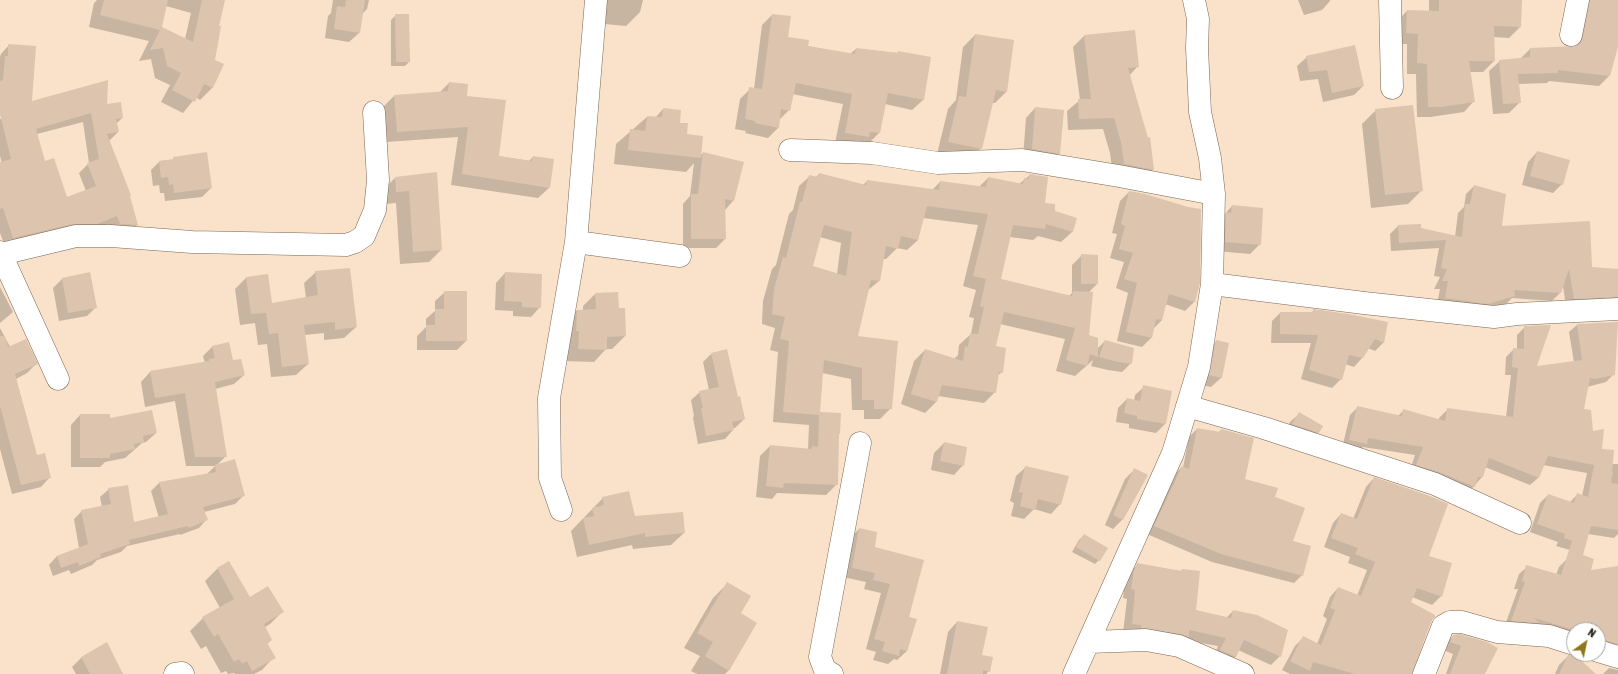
<!DOCTYPE html>
<html>
<head>
<meta charset="utf-8">
<style>
	body { margin:0 }
	#map { position:relative; width:1618px; height:674px; overflow:hidden; background:#f9e1ca; font-family:"Asap Condensed",sans-serif }
	canvas { display:block }
	.north { position:absolute; left:1566px; top:622px; width:40px; height:40px; box-sizing:border-box; background:#fff; border:1px solid #a6a3a0; border-radius:50%; rotate:33deg; font-size:11px; font-weight:700; line-height:16px; text-align:center; color:#211911 }
	.north::after { content:''; display:block; margin:auto; width:14px; height:18px; background:#8f761b; clip-path:polygon(50% 0,100% 100%,50% 72%,0 100%) }
</style>
</head>
<body>
<div id="map">
<canvas width="1618" height="674"></canvas>
<div class="north">N</div>
</div>
<script>
const ctx = document.querySelector('canvas').getContext('2d');
ctx.lineJoin = 'round';
function fill(path, color) { ctx.fillStyle = color; ctx.fill(path, 'evenodd'); }
const poly = rows => new Path2D(rows.map(r => 'M' + r).join(''));
function strokePath(path, color, width, dash) { ctx.strokeStyle = color; ctx.lineWidth = width; ctx.lineCap = dash ? 'butt' : 'round'; ctx.setLineDash(dash || []); ctx.stroke(path); }
fill(poly([
	[97,0,224,0,218,27,213,60,223,65,212,88,200,100,196,97,183,113,161,102,170,85,155,78,151,59,139,61,149,41,89,27,94,3],
	[166,6,191,13,185,39,161,28],
	[333,0,369,0,367,9,362,14,359,33,349,42,325,38,328,16,331,13],
	[590,0,643,0,640,12,626,26,594,23],
	[1298,0,1330,0,1330,1,1322,10,1304,15],
	[1429,0,1521,0,1520,27,1509,38,1494,37,1494,61,1483,72,1470,72,1474,101,1464,112,1430,117,1417,117,1416,74,1407,74,1407,44,1395,44,1396,22,1407,11,1429,12],
	[1581,0,1618,0,1618,44,1610,75,1599,86,1549,81,1547,83,1518,84,1520,102,1509,113,1493,114,1489,71,1500,61,1520,59,1530,49,1573,48,1580,13],
	[396,15,409,62,405,66,391,66,391,20],
	[772,15,787,38,807,46,850,54,856,49,897,53,898,52,923,100,912,110,885,104,879,133,869,143,835,143,843,104,792,94,789,110,779,120,778,128,768,138,745,133,746,131,735,129,740,99,750,89,754,89,762,25],
	[975,35,1007,91,995,103,992,103,981,148,969,160,937,154,948,109,956,100,963,47],
	[1084,36,1138,66,1129,76,1153,170,1142,180,1113,175,1110,153,1103,129,1068,130,1067,111,1080,100,1073,47],
	[9,45,35,47,0,111,0,57,1,54],
	[1307,57,1363,86,1354,95,1323,102,1318,79,1300,81,1297,66],
	[449,83,466,97,498,156,529,161,533,157,549,188,538,198,451,185,458,137,386,142,383,107,394,96,439,93],
	[106,105,122,118,116,124,118,132,109,141,137,225,129,234,111,232,109,224,88,232,5,246,0,233,0,163,2,163,0,156,0,119],
	[83,122,89,163,79,173,86,191,66,198,44,162,37,134],
	[1035,108,1059,153,1050,163,1023,158,1026,118],
	[663,109,679,123,700,156,703,153,743,163,733,201,725,210,725,239,716,248,683,248,683,204,690,196,694,163,686,172,614,164,616,144,647,117,655,118],
	[1376,110,1422,190,1408,204,1371,208,1362,124],
	[1537,152,1562,184,1553,193,1522,185,1528,162],
	[174,158,211,188,202,197,165,201,164,193,160,193,159,185,153,186,151,170,160,161,172,160],
	[436,173,441,250,429,262,400,264,396,203,384,204,382,191,395,178],
	[819,174,863,185,867,181,932,190,940,182,979,187,988,178,1019,184,1030,175,1043,203,1054,212,1076,219,1072,232,1061,242,1038,236,1033,240,1010,237,1000,279,1069,296,1072,293,1072,265,1081,256,1097,284,1088,293,1088,336,1097,349,1105,341,1131,363,1122,372,1108,370,1091,366,1093,360,1075,376,1056,371,1065,339,1000,324,995,347,1002,372,997,376,995,392,984,403,938,396,936,402,925,413,901,404,914,361,925,350,954,359,958,355,959,345,971,334,974,318,969,317,976,290,963,286,978,225,923,218,918,240,907,250,897,248,886,259,883,259,879,281,867,291,857,337,891,408,880,419,864,419,864,410,852,410,851,379,822,373,819,413,838,435,837,484,826,495,777,493,772,499,756,497,760,456,770,446,808,450,809,425,773,422,778,352,770,350,775,328,762,324,763,301,772,269,776,265,789,214,793,210,799,186,810,176,816,177],
	[820,237,841,243,837,274,812,267],
	[1474,186,1501,227,1591,268,1618,270,1618,298,1566,306,1563,286,1560,293,1552,301,1512,298,1506,304,1480,312,1437,305,1440,289,1434,289,1440,277,1434,276,1439,248,1391,251,1390,234,1398,226,1455,237,1458,213,1464,207,1466,194],
	[1129,192,1199,283,1194,302,1185,311,1165,304,1162,320,1153,329,1151,338,1142,347,1117,341,1128,293,1116,288,1124,262,1110,258,1117,234,1112,233,1120,201],
	[1232,206,1260,244,1250,254,1216,251,1223,216],
	[316,272,356,327,344,338,324,340,324,333,304,335,308,364,296,375,271,377,267,344,258,345,255,323,240,325,235,289,246,278,267,275,271,305,306,298,304,283],
	[90,273,96,307,87,316,59,321,53,288,62,279],
	[505,273,540,307,531,317,513,316,513,311,495,310,496,283],
	[0,287,13,312,0,323],
	[445,292,466,341,457,350,417,350,417,336,426,327,426,319,435,311,435,301],
	[595,294,618,309,625,336,612,349,606,349,594,362,565,361,565,323,577,310,583,310,583,306],
	[1314,310,1384,342,1375,351,1368,348,1362,358,1354,367,1345,364,1341,379,1332,388,1301,379,1311,343,1271,343,1272,321,1280,313,1311,313],
	[1577,325,1614,374,1606,382,1587,387,1582,410,1601,450,1612,464,1618,464,1618,534,1614,538,1588,534,1577,552,1556,546,1558,542,1530,532,1540,503,1548,495,1569,503,1577,495,1582,496,1587,473,1543,465,1538,478,1530,485,1485,467,1482,477,1466,495,1409,473,1415,455,1363,447,1358,452,1342,448,1350,415,1358,407,1398,416,1404,410,1439,420,1439,418,1447,410,1506,417,1511,375,1505,375,1506,357,1514,349,1517,349,1517,335,1525,327,1536,367,1574,362,1569,332],
	[0,328,10,347,36,364,27,373,16,379,37,456,50,477,41,487,12,494,0,449],
	[1216,342,1221,378,1211,387,1201,385,1207,351],
	[212,347,232,362,244,375,234,384,215,389,225,457,217,465,244,495,235,504,204,512,207,519,199,528,180,535,180,534,127,546,121,552,97,560,92,565,71,574,69,570,53,576,49,565,57,556,79,548,74,519,82,511,102,507,100,497,109,489,133,524,159,518,151,491,159,483,207,474,215,466,186,466,175,401,145,407,141,382,150,372,205,363,203,356],
	[711,354,737,398,744,419,735,428,733,428,733,430,725,439,698,444,693,418,694,416,691,400,700,392,709,390,703,362],
	[1144,387,1171,392,1165,424,1156,433,1129,428,1129,424,1116,422,1118,408,1127,399,1134,401,1135,395],
	[1300,413,1318,432,1309,442,1284,433,1290,422],
	[80,415,109,419,156,433,146,442,142,443,125,458,105,462,100,467,71,467,71,425],
	[1197,429,1218,433,1221,430,1244,479,1274,498,1292,542,1302,575,1294,583,1212,562,1147,534,1174,475,1182,467,1183,468,1189,437],
	[944,443,963,465,954,475,931,470,934,453],
	[1026,467,1060,504,1051,514,1034,509,1024,519,1011,516,1014,503,1010,501,1016,476],
	[1134,470,1147,475,1122,520,1113,529,1105,525,1125,479],
	[1374,478,1427,556,1441,596,1432,605,1412,597,1410,602,1434,615,1411,669,1411,674,1290,674,1282,670,1295,646,1303,638,1317,644,1327,619,1323,616,1330,597,1338,588,1357,596,1367,570,1348,563,1350,557,1324,547,1333,523,1341,514,1353,519,1366,487],
	[603,498,634,517,684,533,671,545,633,549,632,545,577,557,571,531],
	[859,529,873,547,908,617,916,619,907,651,897,660,894,659,888,664,873,660,876,652,866,649,881,593,864,589,866,582,843,577,850,538],
	[1084,535,1099,560,1095,564,1072,552,1079,540],
	[1567,559,1589,571,1618,571,1618,653,1598,648,1598,630,1574,630,1574,640,1504,628,1518,589,1514,589,1519,574,1527,567,1556,575,1559,567],
	[229,562,249,598,282,612,270,624,264,628,271,640,267,644,274,657,262,670,254,674,235,674,234,673,228,674,226,671,221,673,206,646,201,649,190,631,203,618,220,608,205,581,217,569],
	[1138,564,1180,571,1182,570,1195,610,1226,618,1233,611,1280,656,1271,665,1238,650,1235,657,1226,666,1212,659,1218,646,1184,640,1123,633,1127,599,1123,598,1125,581,1129,573],
	[727,584,740,614,729,670,725,674,697,674,691,671,700,656,684,648,713,598],
	[957,622,981,656,989,671,986,674,940,674,948,632],
	[1453,636,1484,674,1446,674,1453,654,1443,650,1445,644],
	[106,643,122,674,76,674,72,667,81,658],
	[1568,656,1594,674,1555,674,1559,665],
	[1609,668,1618,670,1618,674,1603,674]
]), '#0003');
fill(poly([
	[104,0,168,0,162,27,193,42,202,0,225,0,219,26,221,26,215,60,224,64,213,88,204,84,195,102,172,90,181,73,167,66,163,48,150,50,160,30,100,15],
	[346,0,365,0,360,33,334,29,337,6,345,7],
	[1439,0,1522,0,1521,27,1494,26,1495,61,1469,61,1475,102,1441,107,1428,107,1427,64,1417,63,1418,34,1406,33,1407,10,1439,11],
	[1590,0,1618,0,1618,47,1610,76,1558,70,1558,73,1518,74,1521,103,1503,104,1499,60,1530,57,1530,48,1577,46,1581,43,1583,37],
	[395,14,409,14,410,62,396,62],
	[772,14,791,16,788,37,809,40,808,46,855,54,856,48,898,53,898,51,931,57,924,100,888,93,880,133,870,132,869,137,845,133,852,94,796,83,790,111,781,109,779,128,755,123,755,121,745,119,749,87,762,89],
	[1135,30,1139,67,1128,68,1148,138,1150,137,1154,170,1124,164,1121,142,1114,118,1079,119,1078,99,1091,99,1084,35],
	[975,34,1014,40,1007,92,996,90,982,149,948,142,959,96,966,97],
	[8,44,36,46,32,101,108,80,107,104,121,102,123,118,116,119,119,132,107,134,131,195,130,196,138,225,120,224,117,216,97,224,73,224,13,238,3,208,0,209,0,162,11,159,0,114,0,81,3,80,5,56,8,56],
	[91,113,99,159,87,163,96,186,67,197,54,158,45,161,36,129],
	[1355,45,1364,86,1332,93,1327,70,1309,72,1306,56],
	[449,82,468,84,467,96,506,100,499,156,532,161,533,156,554,159,550,188,462,174,468,127,397,132,394,95,448,91],
	[1413,105,1423,191,1385,195,1375,109],
	[1035,107,1064,110,1060,154,1032,149],
	[663,108,681,110,680,123,688,123,687,134,703,136,701,158,628,150,630,129,645,131,647,116,662,117],
	[1537,151,1570,160,1563,185,1530,176],
	[207,152,212,188,174,193,173,184,169,185,168,177,161,178,159,161,174,159,173,157],
	[703,152,744,162,734,201,725,199,726,239,691,239,691,194,698,194],
	[437,172,442,250,413,252,409,191,396,192,395,177],
	[819,173,866,185,867,180,939,190,940,181,986,187,988,177,1023,184,1024,178,1029,179,1029,174,1048,177,1045,203,1055,204,1055,211,1077,218,1073,232,1046,224,1045,229,1013,225,1001,279,1072,296,1073,291,1093,292,1089,335,1098,338,1098,357,1090,354,1087,366,1066,360,1075,328,1004,312,996,346,1006,348,1003,373,999,372,996,393,942,385,937,402,911,394,925,349,963,361,965,346,968,347,970,333,978,334,984,307,980,306,986,279,973,276,988,214,927,206,918,240,901,236,898,249,886,246,880,281,871,280,858,336,898,341,892,409,874,409,874,400,862,400,862,368,824,360,820,412,841,413,840,434,839,434,838,485,784,483,783,488,766,486,770,445,812,449,812,446,818,447,819,415,783,412,789,341,780,339,785,317,772,314,774,289,783,257,786,258,800,202,802,202,809,175,818,177],
	[824,225,852,232,846,276,813,266],
	[1474,185,1506,194,1502,226,1590,221,1592,267,1618,269,1618,297,1574,299,1569,269,1561,293,1514,290,1515,296,1488,304,1445,298,1448,281,1442,281,1447,269,1441,268,1446,240,1399,243,1398,225,1421,224,1421,228,1462,237,1465,204,1470,204],
	[1129,191,1145,194,1188,207,1201,209,1200,283,1195,302,1169,294,1162,320,1156,319,1152,338,1126,332,1137,283,1124,279,1133,253,1119,249,1125,226,1121,224],
	[1232,205,1263,208,1261,245,1225,242,1226,212,1231,213],
	[1081,254,1098,255,1098,284,1081,284],
	[350,268,357,327,335,330,335,322,304,325,309,364,282,367,278,333,269,334,266,313,251,314,246,277,268,274,272,303,318,295,315,271],
	[90,272,97,308,68,313,62,278],
	[505,272,542,274,541,308,522,307,522,302,504,301],
	[444,291,467,291,467,341,426,341,426,325,435,325,435,309,444,309],
	[618,292,619,308,625,308,626,336,607,337,607,350,578,349,579,331,576,331,577,310,596,309,595,293],
	[1313,309,1348,314,1388,322,1384,343,1375,339,1363,358,1349,355,1342,380,1309,370,1318,335,1280,334,1280,312,1313,312],
	[1618,322,1615,375,1595,379,1590,378,1584,409,1591,410,1593,431,1604,429,1602,449,1614,450,1612,472,1613,472,1611,483,1618,484,1618,530,1591,526,1583,555,1594,559,1591,570,1618,566,1618,644,1598,638,1598,630,1574,630,1534,618,1540,623,1511,621,1525,582,1522,581,1526,565,1561,575,1572,541,1564,538,1565,534,1537,524,1548,494,1574,503,1577,493,1588,497,1594,465,1548,456,1539,478,1489,458,1483,477,1478,477,1475,487,1439,472,1416,465,1423,447,1368,438,1367,444,1349,440,1357,406,1402,416,1403,409,1445,421,1447,408,1513,417,1518,368,1512,367,1513,348,1524,349,1524,326,1551,325,1537,366,1582,360,1577,324],
	[0,336,5,336,8,347,26,339,38,364,15,374,37,455,45,453,51,478,21,485,0,406],
	[1105,340,1134,348,1132,364,1118,362,1099,357],
	[1216,340,1229,343,1222,378,1209,375],
	[229,342,233,360,241,359,245,375,215,382,227,457,195,457,185,393,155,398,150,371,209,361,209,359,215,358,212,346],
	[727,349,738,397,740,396,745,419,732,422,734,430,706,436,701,408,703,408,699,391,719,387,711,353],
	[1143,385,1172,391,1166,424,1137,419,1137,416,1124,413,1127,398,1140,401],
	[152,410,157,433,143,436,144,442,134,444,135,449,110,454,110,458,80,458,80,414,110,414,110,418],
	[1299,412,1323,426,1319,433,1292,424],
	[1197,428,1220,432,1221,429,1254,438,1245,479,1278,488,1275,497,1305,508,1293,541,1311,546,1303,576,1221,554,1154,526,1182,466,1189,469],
	[944,442,967,447,964,466,940,461],
	[235,459,245,496,203,507,208,520,189,528,188,526,129,540,130,544,100,554,101,557,79,566,78,562,61,568,57,556,88,544,81,510,111,504,108,488,128,485,134,522,168,514,159,482,216,472,215,465],
	[1025,466,1069,476,1061,505,1038,499,1035,510,1020,506,1023,493,1019,492],
	[1134,468,1148,475,1123,520,1113,515],
	[1374,477,1430,496,1448,504,1429,556,1452,563,1442,597,1417,588,1411,602,1435,615,1435,617,1431,621,1412,674,1355,674,1313,662,1310,671,1290,661,1303,636,1321,645,1335,610,1330,608,1338,587,1361,596,1375,562,1355,554,1358,548,1331,538,1341,513,1357,519],
	[629,491,635,516,683,512,685,533,645,537,645,533,589,545,583,518,594,516,592,508,604,505,602,497],
	[859,528,877,532,875,547,924,560,909,617,917,619,907,651,900,649,899,656,882,651,885,642,874,639,890,584,873,580,875,573,852,568],
	[1084,534,1108,548,1100,561,1076,547],
	[229,561,250,597,268,586,284,612,264,624,272,640,267,643,276,658,252,671,247,661,242,664,239,659,234,662,218,634,214,637,202,617,234,599,217,568],
	[1137,563,1181,571,1182,569,1200,571,1196,610,1231,618,1233,610,1257,615,1288,630,1281,657,1244,640,1236,657,1220,650,1226,638,1189,630,1189,637,1181,634,1141,628,1141,625,1132,624,1135,590,1131,589,1134,571],
	[727,582,751,596,741,613,757,623,729,671,705,656,713,642,697,633],
	[957,621,988,627,982,655,993,657,990,672,983,670,983,674,947,674],
	[1460,634,1487,642,1498,648,1485,674,1450,674,1461,646,1450,642,1453,635],
	[107,642,123,674,90,674,81,657],
	[1568,655,1576,656,1596,674,1559,674]
]), '#dcc4ae');
const street = poly([
	[596,0,576,242,680,256],
	[1390,0,1392,88],
	[1571,35,1578,0],
	[790,150,872,153,938,163,1022,160,1119,176,1214,194],
	[0,252,58,379],
	[1,254,76,236,111,236,192,242,346,245,355,242,364,236,375,210,378,180,374,112],
	[1212,284,1364,303,1494,317,1517,314,1618,309],
	[1187,406,1264,428,1435,484,1520,523],
	[561,510,550,478,549,398,576,242],
	[1089,642,1146,640,1179,646,1243,674],
	[1598,651,1618,657],
	[175,674,182,673,183,674],
	[832,674,825,670,820,657,860,443],
	[1074,674,1173,453,1199,367,1212,284,1214,194,1210,158,1200,112,1197,48,1198,19,1194,0],
	[1424,674,1443,626,1450,622,1462,622,1497,632,1549,636,1574,644]
]);
strokePath(street, '#7b6652', 23);
strokePath(street, '#fff', 22);
</script>
</body>
</html>
